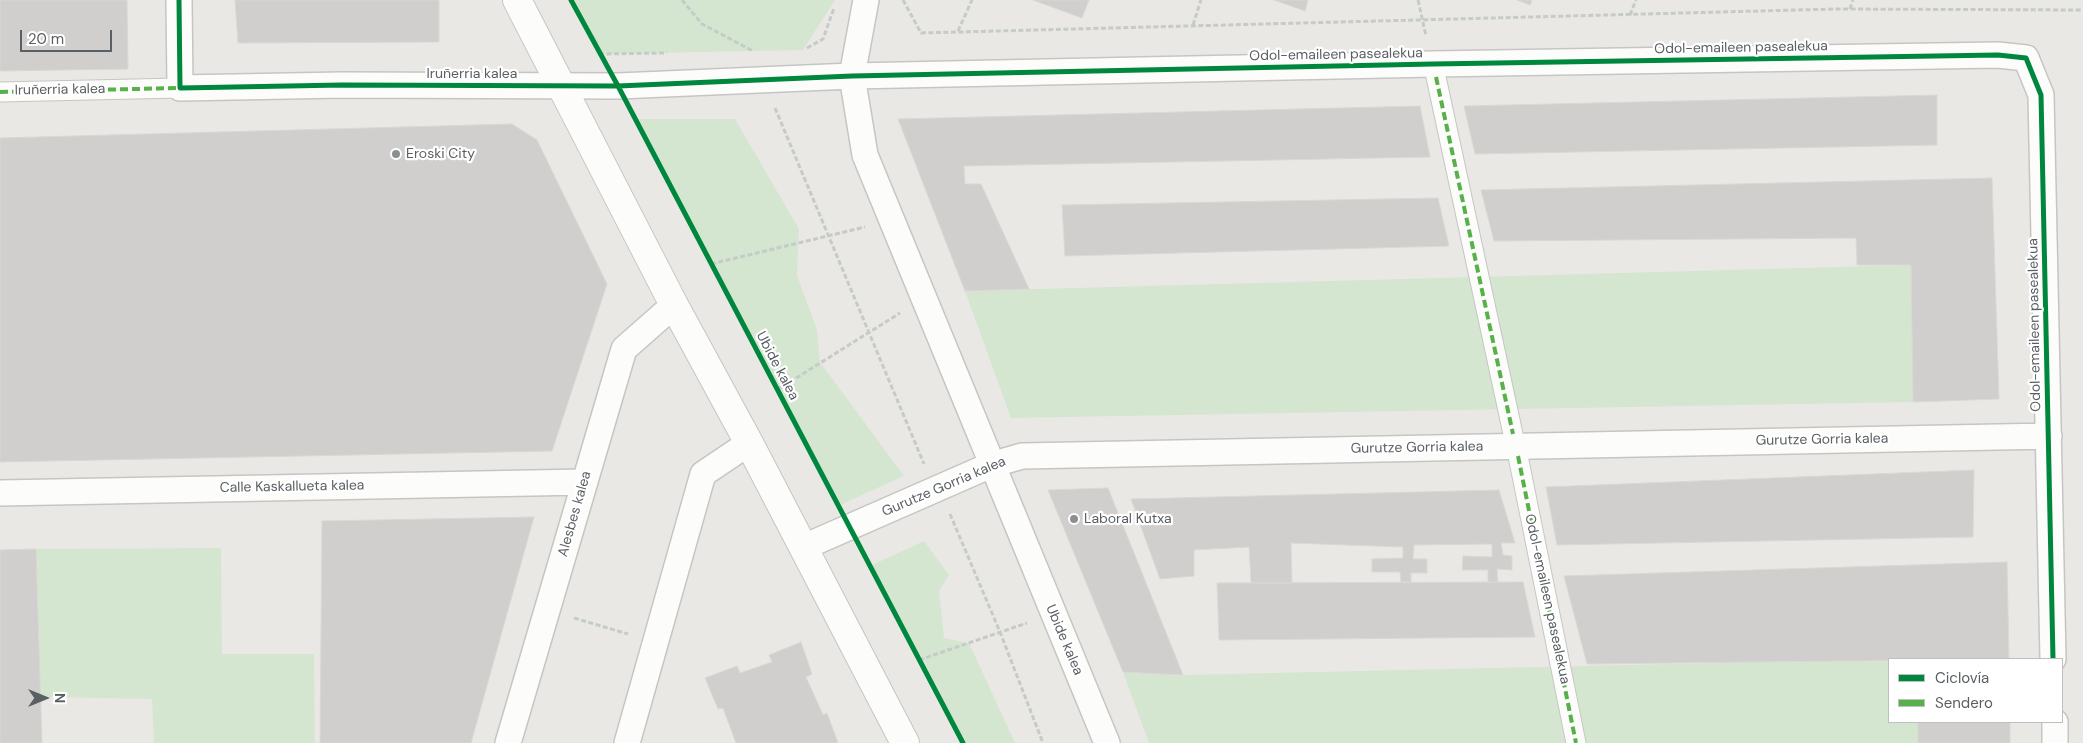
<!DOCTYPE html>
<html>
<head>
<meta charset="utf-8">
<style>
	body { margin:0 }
	#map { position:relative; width:2083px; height:743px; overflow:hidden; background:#eae8e5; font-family:"DM Sans",sans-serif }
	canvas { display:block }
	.legend { position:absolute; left:1888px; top:658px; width:175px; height:65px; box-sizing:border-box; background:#fff; border:1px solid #bdbfc1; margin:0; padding:6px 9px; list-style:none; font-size:15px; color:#5a5f63 }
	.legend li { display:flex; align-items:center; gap:10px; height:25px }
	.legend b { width:25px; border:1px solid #bdbfc1 }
	.north { position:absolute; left:20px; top:673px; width:50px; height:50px; -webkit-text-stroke:4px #fff; paint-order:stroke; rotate:90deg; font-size:14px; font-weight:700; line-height:20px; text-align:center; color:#5a5f63 }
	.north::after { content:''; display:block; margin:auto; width:18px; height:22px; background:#5a5f63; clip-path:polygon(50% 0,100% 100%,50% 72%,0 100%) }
	.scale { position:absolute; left:20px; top:30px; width:92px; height:22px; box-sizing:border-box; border:2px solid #5a5f63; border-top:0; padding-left:6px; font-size:15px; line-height:18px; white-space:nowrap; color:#5a5f63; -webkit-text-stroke:4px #fff; paint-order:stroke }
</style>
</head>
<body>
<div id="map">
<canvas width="2083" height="743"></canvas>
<ul class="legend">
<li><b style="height:6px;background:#00873e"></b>Ciclovía</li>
<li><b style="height:6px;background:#58b04a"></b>Sendero</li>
</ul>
<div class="north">N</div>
<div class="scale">20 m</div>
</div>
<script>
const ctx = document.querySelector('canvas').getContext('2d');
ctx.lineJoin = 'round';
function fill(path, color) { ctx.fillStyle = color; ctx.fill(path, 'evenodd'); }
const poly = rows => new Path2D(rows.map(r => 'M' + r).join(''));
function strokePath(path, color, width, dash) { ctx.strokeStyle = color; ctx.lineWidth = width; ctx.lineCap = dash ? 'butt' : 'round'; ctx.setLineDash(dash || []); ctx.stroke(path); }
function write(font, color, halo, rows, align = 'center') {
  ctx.font = font + ' "DM Sans",sans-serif'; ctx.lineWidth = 4.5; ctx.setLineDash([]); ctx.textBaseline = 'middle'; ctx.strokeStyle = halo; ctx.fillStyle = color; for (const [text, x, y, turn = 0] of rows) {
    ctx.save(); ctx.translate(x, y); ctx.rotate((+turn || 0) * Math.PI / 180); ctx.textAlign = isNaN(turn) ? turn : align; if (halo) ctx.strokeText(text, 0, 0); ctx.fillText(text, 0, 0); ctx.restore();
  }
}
fill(poly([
	[571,0,835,0,803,50,599,54],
	[633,119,735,119,799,229,797,275,817,330,820,362,904,476,838,506],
	[1911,265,1913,402,1011,418,965,291],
	[924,541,949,575,939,591,944,638,969,643,1015,743,963,743,870,566],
	[221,548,222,654,314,654,315,743,154,743,152,699,40,697,36,549],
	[1889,659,1889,722,1918,722,1918,743,1149,743,1123,672,1183,675]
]), '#d5e6d0');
const building = poly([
	[0,0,127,0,128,69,0,71,0,0],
	[235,0,439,0,439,42,238,43,235,0],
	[1033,0,1089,0,1082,18,1033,0],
	[1274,0,1308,0,1305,11,1274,0],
	[1517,0,1532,0,1530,5,1517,0],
	[1937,95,1937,145,1475,154,1464,106,1937,95],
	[1420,106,1430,157,964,166,965,184,981,184,1029,289,965,291,898,119,1420,106],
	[512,124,537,140,607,284,552,451,0,462,0,138,512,124],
	[1992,178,1999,399,1913,402,1911,265,1857,265,1856,238,1494,241,1481,190,1992,178],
	[1438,198,1449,246,1065,256,1062,205,1438,198],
	[1974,470,1973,537,1557,545,1546,487,1974,470],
	[1108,488,1183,675,1123,672,1048,490,1108,488],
	[1499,490,1515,543,1501,543,1503,555,1512,556,1512,570,1497,569,1498,582,1488,582,1488,570,1462,570,1463,556,1492,557,1492,544,1414,545,1413,559,1427,559,1427,573,1411,573,1411,582,1401,582,1400,572,1372,572,1372,559,1403,558,1403,547,1291,543,1292,583,1251,583,1249,547,1194,550,1194,576,1160,579,1131,499,1499,490],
	[534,517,471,743,320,743,322,521,534,517],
	[36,549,42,743,0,743,0,550,36,549],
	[2007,562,2009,659,1587,664,1564,576,2007,562],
	[1523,582,1535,637,1219,640,1217,583,1523,582],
	[801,642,812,674,806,677,823,715,827,713,838,743,736,743,723,708,718,709,705,678,737,666,740,673,772,662,769,655,801,642],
	[1918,722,2010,722,2010,743,1918,743,1918,722]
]);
fill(building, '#d1cfcd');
strokePath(building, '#dad7d4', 1);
const pedestrian = poly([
	[1436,77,1513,434],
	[0,92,180,88],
	[1518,456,1576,743]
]);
const minor = poly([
	[179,0,180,88,342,85,618,86,852,76,1433,64,1998,55,2026,58,2041,95,2053,659],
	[866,0,852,76,865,155,1107,743],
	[0,493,585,482],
	[804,547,991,465,1022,456,2049,436],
	[2055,722,2055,743],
	[508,743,624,349,674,305],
	[627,743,703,474,749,443]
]);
const tertiary = poly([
	[517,0,674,305,749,443,905,743]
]);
strokePath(pedestrian, '#c6c5c6', 21);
strokePath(minor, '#c6c5c6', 28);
strokePath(tertiary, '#c6c5c6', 30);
strokePath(poly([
	[682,0,702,24,753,51],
	[903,0,921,33,1835,9,2083,10],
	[1418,0,1426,36],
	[1850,9,1853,0],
	[1630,15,1636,0],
	[1193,25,1201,0],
	[958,31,972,0],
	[807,48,823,39,834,8],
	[599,54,667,53],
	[775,108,924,464],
	[711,264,865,227],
	[777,390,900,313],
	[950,514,1000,632,1043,743],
	[574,618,628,634],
	[919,660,1027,623]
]), '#c5cbc7', 3, [5, 2.5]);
strokePath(pedestrian, '#fcfcfb', 19);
strokePath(minor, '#fcfcfb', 25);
strokePath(tertiary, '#fcfcfb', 28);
strokePath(poly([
	[1436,77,1513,434],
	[0,92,180,88],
	[1518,456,1576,743]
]), '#58b04a', 4, [8, 4]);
strokePath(poly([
	[179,0,180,88,342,85,618,86,852,76,1433,64,1998,55,2026,58,2041,95,2053,659],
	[571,0,618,86,963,743]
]), '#00873e', 5);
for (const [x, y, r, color] of [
	[396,154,5,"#8c8f90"],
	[1074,519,5,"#8c8f90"]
]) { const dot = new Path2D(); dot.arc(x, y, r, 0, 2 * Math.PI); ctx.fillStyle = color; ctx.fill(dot); strokePath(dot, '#fff', 2); }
write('14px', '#5a5f63', '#fff', [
	["Odol-emaileen pasealekua",1741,48,-1],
	["Odol-emaileen pasealekua",1336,55,-1],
	["Iruñerria kalea",472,74],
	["Iruñerria kalea",60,90,-1],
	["Odol-emaileen pasealekua",2035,325,-91],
	["Ubide kalea",777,366,62],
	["Gurutze Gorria kalea",1822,440,-1],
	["Gurutze Gorria kalea",1417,448,-1],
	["Calle Kaskallueta kalea",292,487,-1],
	["Gurutze Gorria kalea",944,487,-23],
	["Alesbes kalea",575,514,-74],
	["Odol-emaileen pasealekua",1547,599,78],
	["Ubide kalea",1064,640,67]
]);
write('14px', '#5a5f63', '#fff', [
	["Eroski City",406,154],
	["Laboral Kutxa",1084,519]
], 'left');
</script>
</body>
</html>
